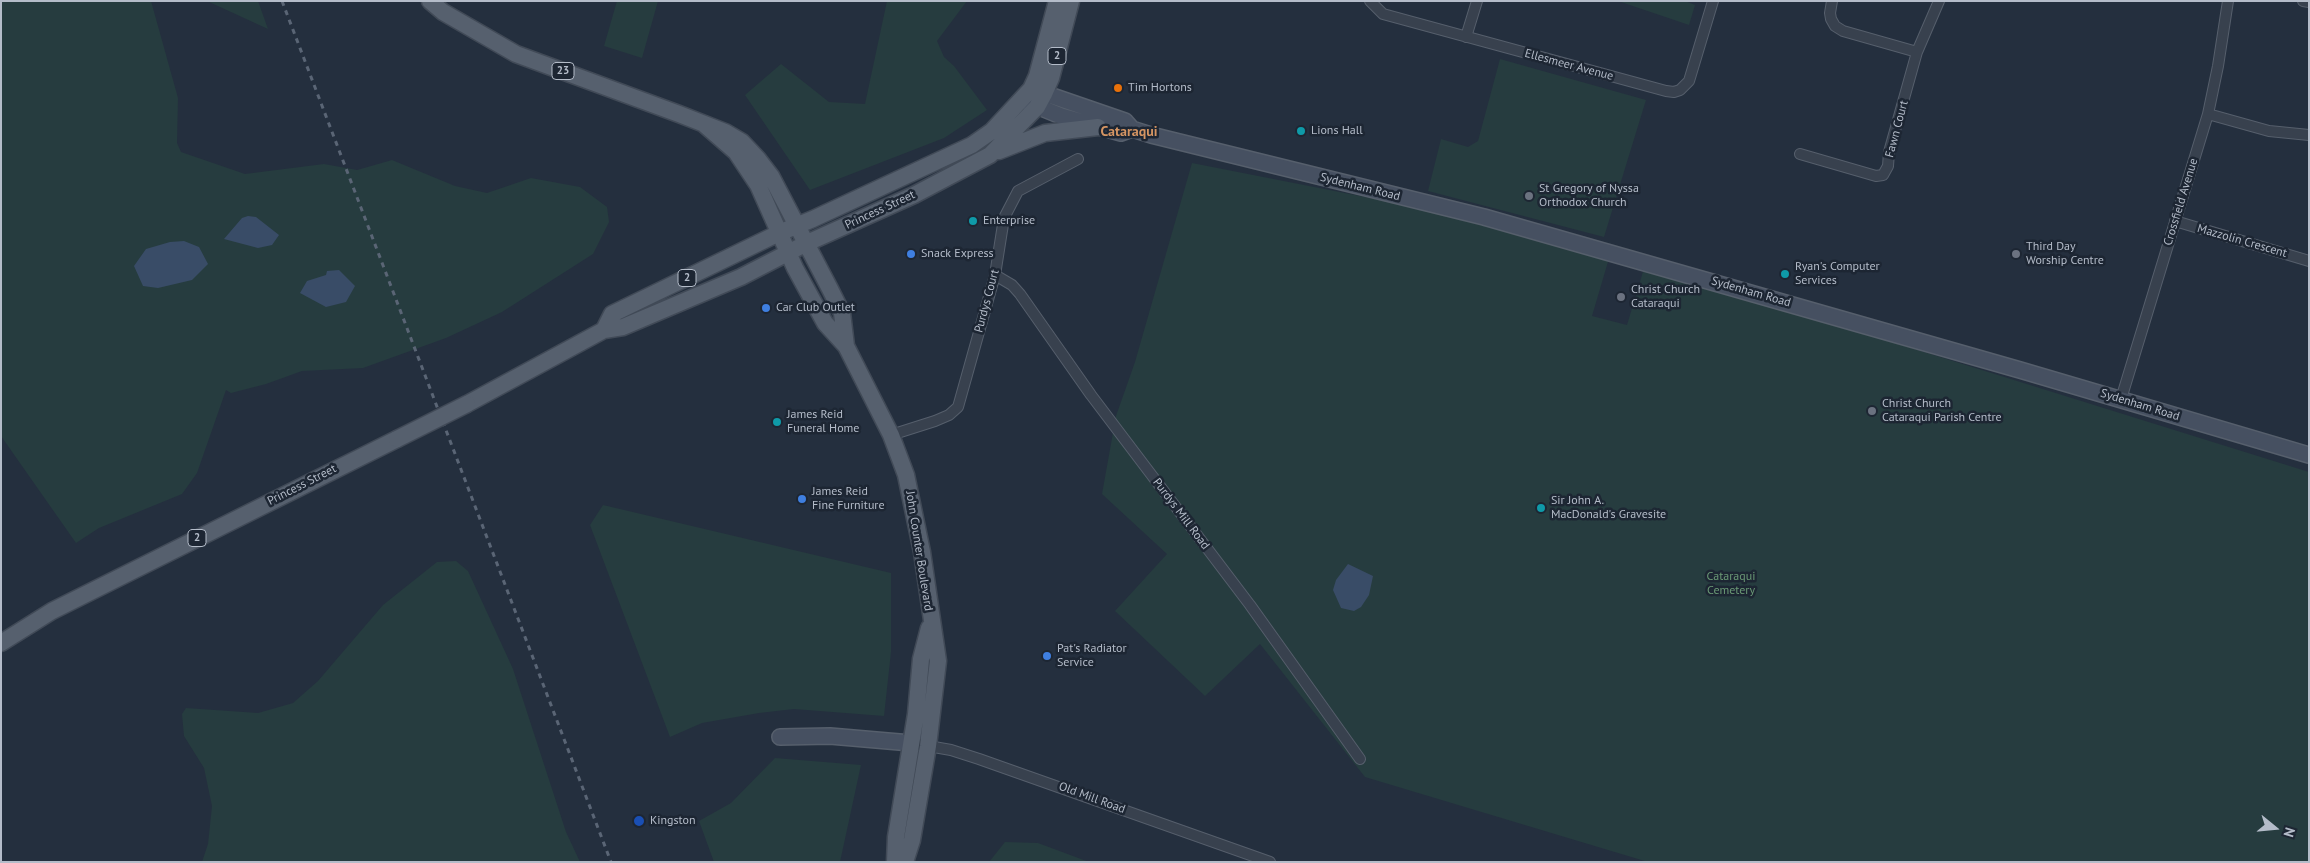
<!DOCTYPE html>
<html>
<head>
<meta charset="utf-8">
<style>
	body { margin:0 }
	#map { position:relative; width:2310px; height:863px; overflow:hidden; background:#242f3e; font-family:"PT Sans",sans-serif }
	canvas { display:block }
	.frame { position:absolute; inset:0; border:2px solid #b4bcc9; pointer-events:none }
	.north { position:absolute; left:2250px; top:803px; width:50px; height:50px; -webkit-text-stroke:4px #1d2633; paint-order:stroke; rotate:107deg; font-size:14px; font-weight:700; line-height:20px; text-align:center; color:#b4bcc9 }
	.north::after { content:''; display:block; margin:auto; width:18px; height:22px; background:#b4bcc9; clip-path:polygon(50% 0,100% 100%,50% 72%,0 100%) }
</style>
</head>
<body>
<div id="map">
<canvas width="2310" height="863"></canvas>
<div class="frame"></div>
<div class="north">N</div>
</div>
<script>
const ctx = document.querySelector('canvas').getContext('2d');
ctx.lineJoin = 'round';
function fill(path, color) { ctx.fillStyle = color; ctx.fill(path, 'evenodd'); }
const poly = rows => new Path2D(rows.map(r => 'M' + r).join(''));
function strokePath(path, color, width, dash) { ctx.strokeStyle = color; ctx.lineWidth = width; ctx.lineCap = dash ? 'butt' : 'round'; ctx.setLineDash(dash || []); ctx.stroke(path); }
function write(font, color, halo, rows, align = 'center') {
  ctx.font = font + ' "PT Sans",sans-serif'; ctx.lineWidth = 5; ctx.setLineDash([]); ctx.textBaseline = 'middle'; ctx.strokeStyle = halo; ctx.fillStyle = color; for (const [text, x, y, turn = 0] of rows) {
    ctx.save(); ctx.translate(x, y); ctx.rotate((+turn || 0) * Math.PI / 180); ctx.textAlign = isNaN(turn) ? turn : align; if (halo) ctx.strokeText(text, 0, 0); ctx.fillText(text, 0, 0); ctx.restore();
  }
}
fill(poly([
	[1,1,151,1,178,98,177,143,181,152,245,174,324,164,357,170,392,160,455,186,487,193,531,178,580,187,607,207,609,222,593,254,502,312,446,338,363,368,302,371,266,384,231,393,226,390,197,473,182,494,99,528,76,543,1,436],
	[207,1,258,1,268,29],
	[617,1,658,1,642,58,604,46],
	[887,1,967,1,937,41,944,57,954,66,987,110,944,138,810,190,745,95,781,64,829,102,865,104],
	[1618,1,1685,1,1695,5,1689,25],
	[1500,59,1646,100,1604,237,1428,191,1441,139,1468,147,1478,141],
	[1192,163,1477,219,1610,255,1592,316,1627,325,1645,265,2309,472,2309,862,1648,862,1365,777,1260,644,1205,696,1115,611,1167,554,1102,494,1116,416,1135,362],
	[603,505,891,573,891,652,884,716,794,709,759,713,702,723,670,737,590,525],
	[456,561,468,571,513,669,566,832,580,862,202,862,208,844,212,806,204,768,184,736,182,714,186,708,258,713,293,703,318,681,383,605,437,562],
	[775,758,861,765,840,862,714,862,699,821,731,803],
	[1005,842,1038,843,1089,862,989,862]
]), '#263c3f');
fill(poly([
	[248,216,256,217,279,235,272,245,258,248,224,239,242,218],
	[184,241,199,247,208,264,192,280,158,288,143,286,134,266,146,249,170,242],
	[339,270,355,286,346,302,326,307,300,293,307,281,326,275,327,271],
	[1348,564,1373,576,1369,595,1361,607,1354,611,1341,608,1333,590,1336,580]
]), '#394c67');
const street = poly([
	[1370,1,1383,14,1666,91,1674,92,1680,90,1689,81,1713,1],
	[1832,1,1830,13,1831,19,1835,26,1843,31,1917,52],
	[2303,1,2309,2],
	[1466,37,1477,1],
	[2208,114,2269,131,2309,135],
	[1800,154,1876,176,1883,175,1888,166,1889,152,1917,52,1939,1],
	[2175,221,2309,261],
	[995,275,1012,285,1020,294,1091,395,1250,605,1360,759],
	[2121,399,2208,114,2218,66,2228,1],
	[891,435,935,421,949,415,958,407,995,275,1004,218,1018,191,1078,159],
	[911,743,951,750,979,759,1270,862]
]);
const secondary = poly([
	[1032,89,1125,121,1132,129,1151,135,1484,217,2020,370,2309,455],
	[1027,102,1061,116,1121,133,1132,129],
	[780,737,830,736,911,743]
]);
const primary = poly([
	[430,1,443,12,516,54,679,114,725,132,742,142,758,159,771,176,830,289,842,313,846,346],
	[705,125,736,152,758,185,795,268,825,323,846,346,891,435,906,475,922,552,938,661,928,746,912,840,905,862],
	[999,151,1045,133,1098,127],
	[604,330,612,314,779,233,813,219,972,145,992,131,1031,89,1037,76,1057,1],
	[467,404,604,330,623,327,741,277,807,243,914,195,990,155,1037,107,1044,94,1051,78,1071,1],
	[1,643,52,611,397,439],
	[895,862,896,837,916,714,921,659,929,628]
]);
strokePath(street, '#565f6c', 12);
strokePath(secondary, '#565f6c', 18);
strokePath(primary, '#414a57', 19);
strokePath(street, '#38414e', 10);
strokePath(secondary, '#465061', 15);
strokePath(primary, '#56606e', 16);
strokePath(poly([
	[282,1,611,862]
]), '#5a6575', 3, [5, 5]);
const primaryBridge = poly([
	[397,439,467,404]
]);
strokePath(primaryBridge, '#414a57', 19, []);
strokePath(primaryBridge, '#56606e', 16);
for (const [x, y, r, color] of [
	[1118,88,5,"#e8710a"],
	[1301,131,5,"#0f9aa8"],
	[1529,196,5,"#6b7280"],
	[973,221,5,"#0f9aa8"],
	[911,254,5,"#3f7fe0"],
	[2016,254,5,"#6b7280"],
	[1785,274,5,"#0f9aa8"],
	[1621,297,5,"#6b7280"],
	[766,308,5,"#3f7fe0"],
	[1872,411,5,"#6b7280"],
	[777,422,5,"#0f9aa8"],
	[802,499,5,"#3f7fe0"],
	[1541,508,5,"#0f9aa8"],
	[1047,656,5,"#3f7fe0"],
	[639,821,6,"#1a4fb4"]
]) { const dot = new Path2D(); dot.arc(x, y, r, 0, 2 * Math.PI); ctx.fillStyle = color; ctx.fill(dot); strokePath(dot, '#1d2633', 2); }
for (const [x, y, w] of [
	[1057,56,18],
	[563,71,22],
	[687,278,18],
	[197,538,18]
]) { const box = new Path2D(); box.roundRect(x - w / 2, y - 8.5, w, 17, 4); ctx.fillStyle = '#1d2633'; ctx.fill(box); strokePath(box, '#b4bcc9', 1); }
write('bold 11px', '#b4bcc9', null, [
	["2",1057,56],
	["23",563,71],
	["2",687,278],
	["2",197,538]
]);
write('12px', '#b4bcc9', '#1d2633', [
	["Ellesmeer Avenue",1569,65,15],
	["Fawn Court",1897,129,-75],
	["Sydenham Road",1360,187,14],
	["Crossfield Avenue",2181,202,-73],
	["Princess Street",880,210,-25],
	["Mazzolin Crescent",2242,241,16],
	["Sydenham Road",1751,292,16],
	["Purdys Court",987,301,-75],
	["Sydenham Road",2140,405,17],
	["Princess Street",302,485,-27],
	["Purdys Mill Road",1181,514,53],
	["John Counter Boulevard",919,551,81],
	["Old Mill Road",1092,798,20]
]);
write('12px', '#b4bcc9', '#1d2633', [
	["Tim Hortons",1128,88],
	["Lions Hall",1311,131],
	["St Gregory of Nyssa",1539,189],
	["Orthodox Church",1539,203],
	["Enterprise",983,221],
	["Third Day",2026,247],
	["Worship Centre",2026,261],
	["Snack Express",921,254],
	["Ryan's Computer",1795,267],
	["Services",1795,281],
	["Christ Church",1631,290],
	["Cataraqui",1631,304],
	["Car Club Outlet",776,308],
	["Christ Church",1882,404],
	["Cataraqui Parish Centre",1882,418],
	["James Reid",787,415],
	["Funeral Home",787,429],
	["James Reid",812,492],
	["Fine Furniture",812,506],
	["Sir John A.",1551,501],
	["MacDonald's Gravesite",1551,515],
	["Pat's Radiator",1057,649],
	["Service",1057,663],
	["Kingston",650,821]
], 'left');
write('12px', '#6b9a76', '#1d2633', [
	["Cataraqui",1731,577],
	["Cemetery",1731,591]
]);
write('bold 14px', '#d59563', '#1d2633', [
	["Cataraqui",1129,132]
]);
</script>
</body>
</html>
